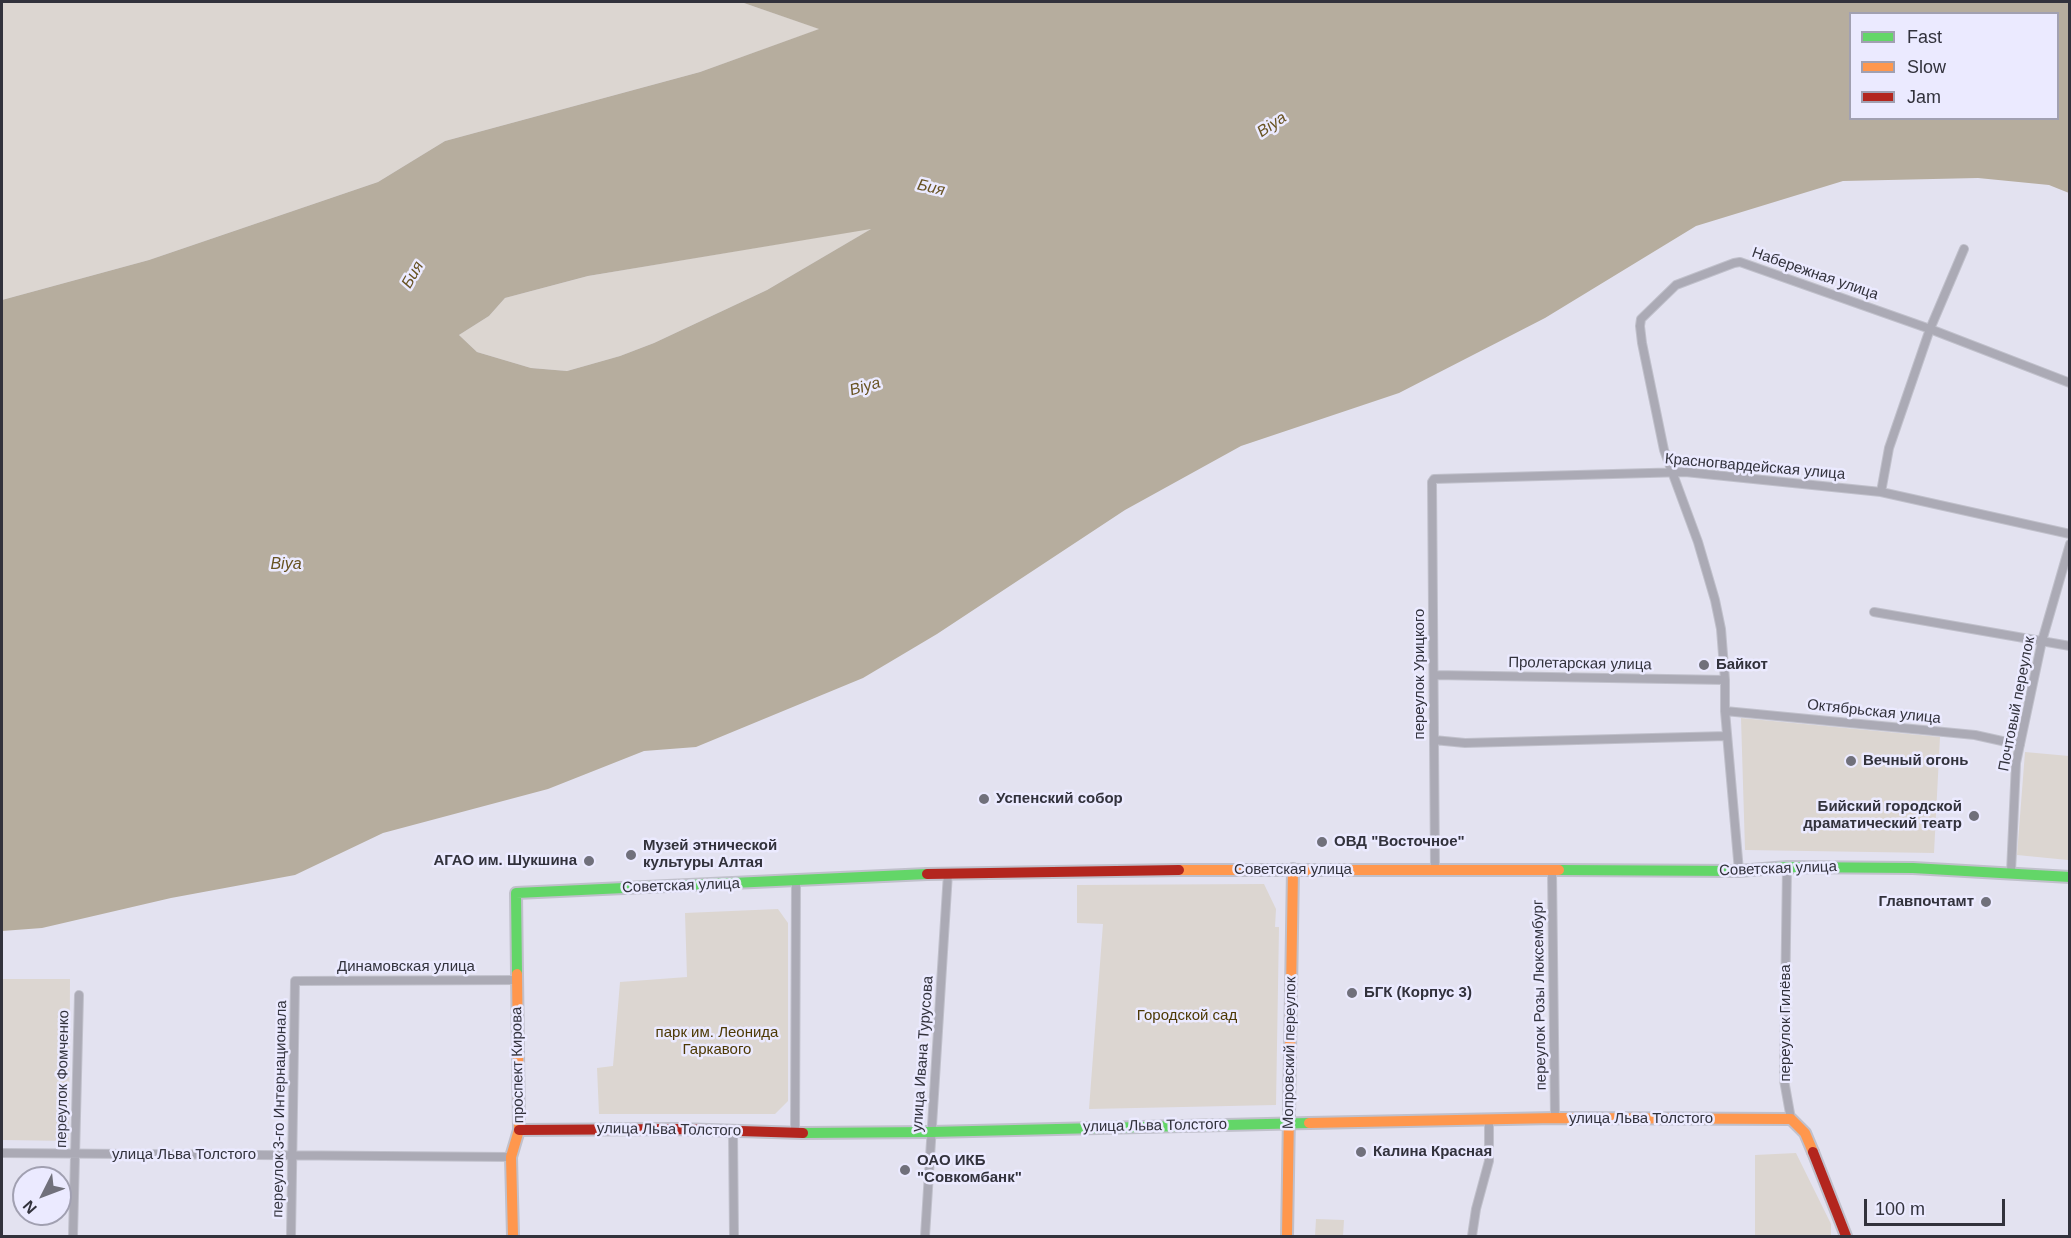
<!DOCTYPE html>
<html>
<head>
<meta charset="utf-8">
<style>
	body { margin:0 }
	#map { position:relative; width:2071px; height:1238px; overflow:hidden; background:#e3e2f0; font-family:Arial,sans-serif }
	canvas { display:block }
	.frame { position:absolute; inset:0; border:3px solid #32323c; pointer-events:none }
	.legend { position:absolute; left:1849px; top:12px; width:210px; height:108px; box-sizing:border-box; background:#ebeaff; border:2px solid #a1a0b1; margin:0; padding:8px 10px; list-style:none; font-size:18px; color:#32323c }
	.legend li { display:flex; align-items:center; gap:12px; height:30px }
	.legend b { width:30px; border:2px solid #a1a0b1 }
	.north { position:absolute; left:12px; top:1166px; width:60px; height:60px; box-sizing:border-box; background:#ebeaff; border:2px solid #a1a0b1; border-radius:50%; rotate:228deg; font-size:16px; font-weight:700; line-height:24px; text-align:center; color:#32323c }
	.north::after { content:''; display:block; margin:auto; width:21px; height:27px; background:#70707b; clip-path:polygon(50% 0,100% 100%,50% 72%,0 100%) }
	.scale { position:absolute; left:1864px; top:1199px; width:141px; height:27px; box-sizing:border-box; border:3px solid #32323c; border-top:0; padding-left:8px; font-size:18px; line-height:21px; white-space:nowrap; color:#32323c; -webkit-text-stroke:4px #ebeaff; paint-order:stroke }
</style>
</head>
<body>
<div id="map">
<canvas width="2071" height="1238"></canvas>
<div class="frame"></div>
<ul class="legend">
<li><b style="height:8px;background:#63d668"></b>Fast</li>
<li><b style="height:8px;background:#ff974d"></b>Slow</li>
<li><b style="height:8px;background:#b3261e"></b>Jam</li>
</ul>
<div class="north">N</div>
<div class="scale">100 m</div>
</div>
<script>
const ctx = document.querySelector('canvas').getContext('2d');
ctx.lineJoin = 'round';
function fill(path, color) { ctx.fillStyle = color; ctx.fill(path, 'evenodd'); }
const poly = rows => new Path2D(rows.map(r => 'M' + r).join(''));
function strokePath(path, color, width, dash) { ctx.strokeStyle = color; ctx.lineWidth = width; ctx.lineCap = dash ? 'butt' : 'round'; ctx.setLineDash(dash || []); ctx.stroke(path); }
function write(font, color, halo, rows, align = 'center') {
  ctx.font = font + ' Arial,sans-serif'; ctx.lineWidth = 5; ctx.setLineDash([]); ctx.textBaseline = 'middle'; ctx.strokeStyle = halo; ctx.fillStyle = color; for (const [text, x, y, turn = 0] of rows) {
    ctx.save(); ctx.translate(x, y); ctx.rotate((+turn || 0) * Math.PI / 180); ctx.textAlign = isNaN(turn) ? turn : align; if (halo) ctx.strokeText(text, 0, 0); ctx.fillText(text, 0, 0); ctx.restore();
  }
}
fill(poly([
	[2,2,741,2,820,29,700,72,445,141,378,182,149,260,2,300],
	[873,228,767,290,654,343,620,356,567,371,531,368,477,352,459,335,489,316,505,298,588,276],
	[1741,718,1940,737,1934,853,1745,850],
	[2025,752,2069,756,2068,860,2017,855],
	[1264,884,1276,909,1275,927,1279,927,1276,1105,1089,1109,1103,924,1077,923,1077,885],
	[778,909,788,923,788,1101,775,1114,599,1114,597,1068,613,1066,620,982,687,977,685,913],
	[2,979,70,979,69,1141,2,1140],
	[1796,1153,1831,1224,1831,1236,1755,1236,1755,1155],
	[1316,1219,1344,1220,1343,1236,1315,1236]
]), '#dcd6d1');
fill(poly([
	[741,2,2069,2,2069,193,2049,185,1978,178,1843,181,1696,226,1545,318,1399,393,1241,446,1125,510,937,634,863,678,696,747,644,751,548,789,383,833,295,875,171,898,42,928,2,931,2,300,149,260,378,182,445,141,700,72,819,29],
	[1850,14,2058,14,2058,118,1850,118],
	[871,229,767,290,654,343,620,356,567,371,531,368,477,352,459,335,489,316,505,298,588,276]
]), '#b6ad9e');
const street = poly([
	[1881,492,1889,448,1930,329,1964,249],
	[1874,612,2070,646],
	[1434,675,1725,680],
	[1725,711,1975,735,2020,745],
	[1434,740,1465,743,1727,736],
	[1787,867,1784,1080,1791,1119],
	[1435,870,1432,482,1434,479,1685,472,1881,492,2070,534],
	[1552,871,1555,1118],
	[1739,871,1725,711,1725,680,1721,629,1715,600,1698,542,1664,450,1642,343,1640,326,1641,319,1676,285,1734,263,1740,262,1930,329,2070,383],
	[2011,872,2016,763,2042,641,2070,544],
	[733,1131,734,1236],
	[795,1133,796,881],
	[2,1153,511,1157],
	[73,1236,79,995],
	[291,1236,295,981,517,980],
	[925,1236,948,873],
	[1472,1236,1476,1209,1489,1161,1489,1120]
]);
const fast = poly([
	[1559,870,1739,871,1787,867,1913,868,2070,877],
	[517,974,516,893,927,874],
	[803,1133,931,1132,1309,1123]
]);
const slow = poly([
	[1179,870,1559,870],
	[1309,1123,1555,1118,1791,1119,1805,1133,1813,1152],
	[513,1236,511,1157,519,1130,517,974],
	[1287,1236,1293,869]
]);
const jam = poly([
	[927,874,1179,870],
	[519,1130,677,1129,803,1133],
	[1813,1152,1846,1236]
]);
strokePath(street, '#c0c0cb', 10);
strokePath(fast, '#c0c0cb', 14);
strokePath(slow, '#c0c0cb', 14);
strokePath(jam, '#c0c0cb', 14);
strokePath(street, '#abaab5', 8);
strokePath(fast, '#63d668', 10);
strokePath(slow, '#ff974d', 10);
strokePath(jam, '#b3261e', 10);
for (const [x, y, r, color] of [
	[1704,665,6,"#70707b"],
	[1851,761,6,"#70707b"],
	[984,799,6,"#70707b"],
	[1974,816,6,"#70707b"],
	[1322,842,6,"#70707b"],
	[631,855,6,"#70707b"],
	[589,861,6,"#70707b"],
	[1986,902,6,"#70707b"],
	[1352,993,6,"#70707b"],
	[1361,1152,6,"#70707b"],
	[905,1170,6,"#70707b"]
]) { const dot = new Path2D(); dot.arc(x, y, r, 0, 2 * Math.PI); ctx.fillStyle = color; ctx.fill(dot); strokePath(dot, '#ebeaff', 2); }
write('15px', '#32323c', '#ebeaff', [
	["Набережная улица",1815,274,19],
	["Красногвардейская улица",1755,467,5],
	["Пролетарская улица",1580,664,1],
	["переулок Урицкого",1420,674,-90],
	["Почтовый переулок",2017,704,-79],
	["Октябрьская улица",1874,712,6],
	["Советская улица",1778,869,-2],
	["Советская улица",1293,870],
	["Советская улица",681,886,-2],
	["Динамовская улица",406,967],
	["переулок Розы Люксембург",1540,995,-91],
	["переулок Гилёва",1786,1023,-90],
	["Мопровский переулок",1290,1053,-89],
	["улица Ивана Турусова",923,1054,-86],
	["проспект Кирова",518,1065,-91],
	["переулок Фомченко",63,1079,-89],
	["переулок 3-го Интернационала",280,1109,-89],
	["улица Льва Толстого",1641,1119],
	["улица Льва Толстого",1155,1126,-1],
	["улица Льва Толстого",669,1130,1],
	["улица Льва Толстого",184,1155]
]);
write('bold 15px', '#32323c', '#ebeaff', [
	["Байкот",1716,665],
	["Вечный огонь",1863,761],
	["Успенский собор",996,799],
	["Бийский городской",1962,807,"right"],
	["драматический театр",1962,824,"right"],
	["ОВД \"Восточное\"",1334,842],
	["Музей этнической",643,846],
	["культуры Алтая",643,863],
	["АГАО им. Шукшина",577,861,"right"],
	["Главпочтамт",1974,902,"right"],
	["БГК (Корпус 3)",1364,993],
	["Калина Красная",1373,1152],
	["ОАО ИКБ",917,1161],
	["\"Совкомбанк\"",917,1178]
], 'left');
write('15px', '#4d3904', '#ebeaff', [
	["Городской сад",1187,1016],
	["парк им. Леонида",717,1033],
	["Гаркавого",717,1050]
]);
write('italic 16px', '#685323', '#ebeaff', [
	["Biya",1272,125,-34],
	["Бия",931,188,13],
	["Бия",413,275,-60],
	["Biya",865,387,-16],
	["Biya",286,565]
]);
</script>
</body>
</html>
